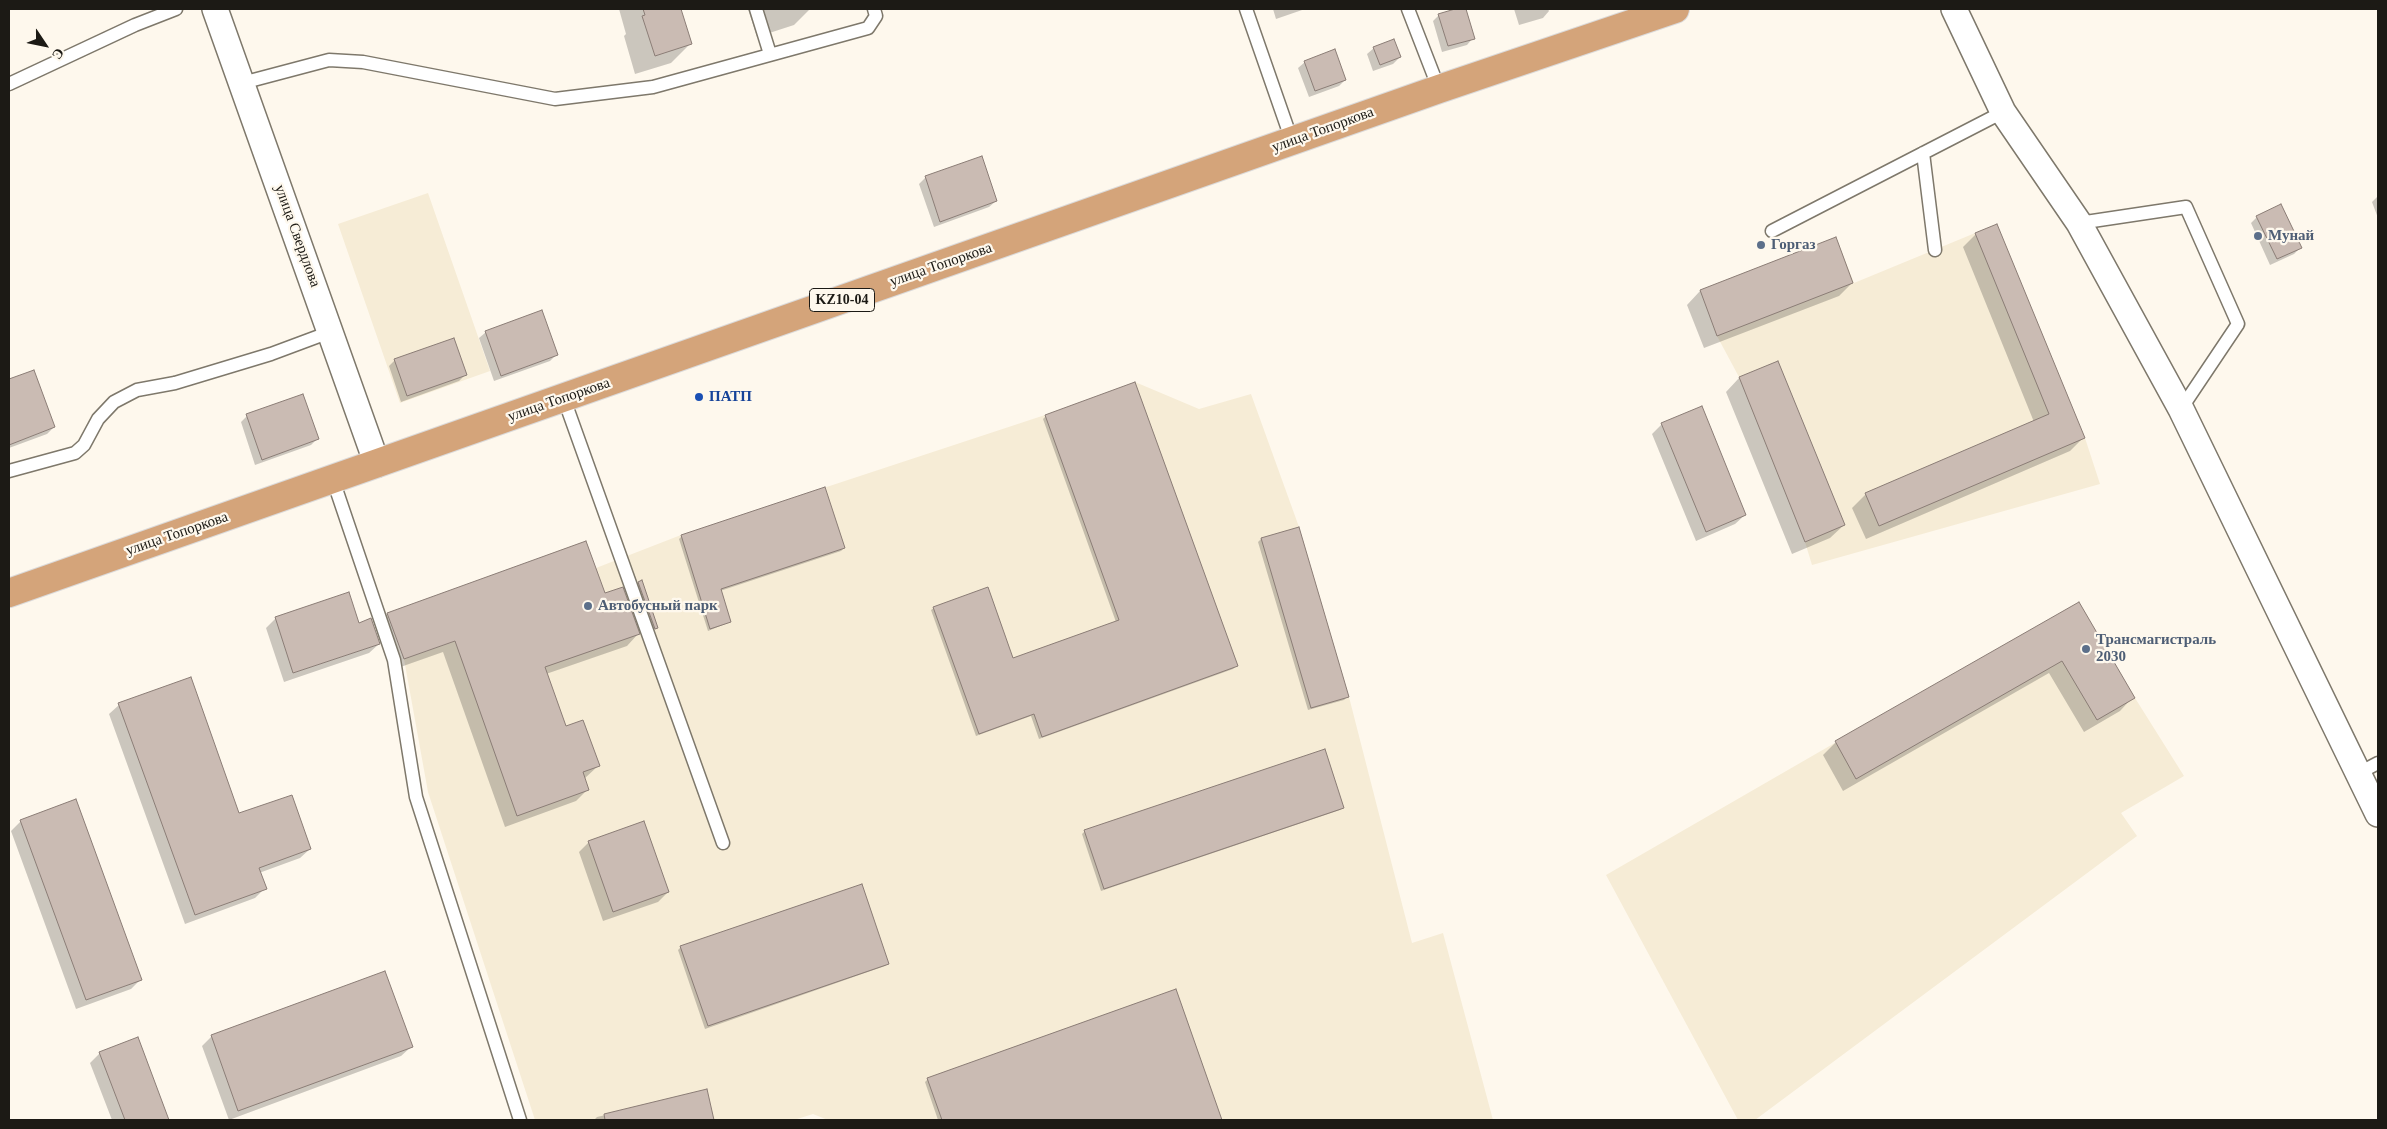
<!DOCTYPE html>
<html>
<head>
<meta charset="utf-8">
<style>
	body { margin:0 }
	#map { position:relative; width:2387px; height:1129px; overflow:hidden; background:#fef8ed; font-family:"Times New Roman",serif }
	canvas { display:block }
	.frame { position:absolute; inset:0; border:10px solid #1c1a15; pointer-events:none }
	.north { position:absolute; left:20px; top:20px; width:50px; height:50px; -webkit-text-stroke:4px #fef8ed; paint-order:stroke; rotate:124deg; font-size:14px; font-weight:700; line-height:20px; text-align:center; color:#1c1a15 }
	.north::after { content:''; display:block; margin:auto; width:18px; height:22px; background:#1c1a15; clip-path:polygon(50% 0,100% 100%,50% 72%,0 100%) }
</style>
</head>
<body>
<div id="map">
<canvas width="2387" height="1129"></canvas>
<div class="frame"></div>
<div class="north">С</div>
</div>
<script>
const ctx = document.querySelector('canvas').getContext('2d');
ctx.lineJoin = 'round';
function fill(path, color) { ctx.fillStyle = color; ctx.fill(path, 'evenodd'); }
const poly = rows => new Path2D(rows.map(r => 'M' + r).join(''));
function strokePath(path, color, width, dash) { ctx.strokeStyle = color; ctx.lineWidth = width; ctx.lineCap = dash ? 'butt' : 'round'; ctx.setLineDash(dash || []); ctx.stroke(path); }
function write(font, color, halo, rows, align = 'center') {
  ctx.font = font + ' "Times New Roman",serif'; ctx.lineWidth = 4.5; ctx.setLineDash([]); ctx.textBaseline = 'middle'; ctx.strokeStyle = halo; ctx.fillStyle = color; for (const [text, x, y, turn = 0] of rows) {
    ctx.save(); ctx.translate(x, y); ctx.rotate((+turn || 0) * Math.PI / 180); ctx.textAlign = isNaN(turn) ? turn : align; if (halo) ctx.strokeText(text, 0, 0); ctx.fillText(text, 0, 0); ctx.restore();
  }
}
fill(poly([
	[428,193,490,371,400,403,338,224],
	[1997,224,2085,438,2100,484,1812,565,1805,542,1739,377,1717,336,1700,290,1836,237,1854,283],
	[1135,382,1199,409,1251,394,1299,527,1349,697,1412,943,1443,933,1493,1120,828,1120,813,1114,794,1120,535,1120,428,792,404,659,547,609,530,562,549,554,586,541,596,568,681,535,1045,415],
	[2079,602,2135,698,2184,776,2121,813,2137,836,1755,1120,1738,1120,1606,875]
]), '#f6ecd6');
fill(poly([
	[619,9,680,9,690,44,671,63,635,74,624,36,626,34],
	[748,9,810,9,794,25,757,37],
	[1273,9,1305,9,1276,19],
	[1459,9,1464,9,1473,38,1467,45,1442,52,1433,21,1439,15],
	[1514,9,1548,9,1549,11,1543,18,1519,25],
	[1374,48,1400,57,1393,64,1373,71,1367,54],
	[1305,62,1345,80,1339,86,1309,97,1298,68],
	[981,158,996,201,989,207,934,227,919,184,925,178],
	[2378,196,2378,218,2372,202],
	[2257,217,2300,248,2294,254,2270,265,2251,223],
	[1976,234,2083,438,2070,451,1866,539,1852,508,1866,494,2034,422,1963,247],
	[1835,239,1852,283,1839,296,1704,348,1687,305,1700,291],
	[486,332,556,355,550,361,494,381,479,338],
	[395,360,465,375,459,381,401,402,389,366],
	[1778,362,1844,525,1830,538,1792,554,1726,392,1739,378],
	[33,371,54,427,47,434,9,448,9,380],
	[247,416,317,439,311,445,255,465,241,422],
	[1046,416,1236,666,1233,669,1039,739,1031,716,976,736,931,610,934,608,1012,660,1116,622,1043,419],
	[1662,424,1745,515,1735,524,1696,541,1652,434],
	[1298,529,1347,697,1344,700,1308,710,1258,542,1261,539],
	[682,536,844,548,841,551,720,591,730,622,708,631,679,539],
	[586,542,604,595,638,634,627,646,546,674,565,727,598,766,584,779,587,790,576,801,505,827,443,652,392,670,376,626,387,614],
	[639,583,657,628,652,631,636,586],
	[2079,604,2133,697,2120,711,2084,732,2049,673,1843,791,1823,755,1836,742],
	[276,618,358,624,379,644,369,653,284,682,266,628],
	[119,705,238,815,310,849,300,858,259,873,265,888,255,898,185,924,109,714],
	[1343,808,1340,810,1101,891,1082,834,1085,831],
	[21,821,141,979,131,989,76,1009,11,831],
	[589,842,668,892,658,902,603,921,579,852],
	[681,947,888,964,885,966,705,1029,678,950],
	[1175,991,1220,1120,938,1120,925,1082,928,1079],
	[212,1036,411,1047,401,1056,229,1120,202,1046],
	[137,1039,168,1120,112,1120,90,1063,100,1053],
	[706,1091,713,1120,594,1120,597,1117]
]), '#0003');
const building = poly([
	[643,9,681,9,692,44,655,56,642,16,645,15,643,9],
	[1455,9,1466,9,1475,39,1448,46,1438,14,1455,9],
	[1394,39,1401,57,1380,65,1373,47,1394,39],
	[1335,49,1346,80,1315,91,1304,61,1335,49],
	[982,156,997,201,940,222,925,176,982,156],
	[2281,204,2302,248,2277,259,2256,216,2281,204],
	[1997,224,2085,438,1879,526,1865,493,2049,414,1975,233,1997,224],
	[1836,237,1853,283,1717,336,1700,290,1836,237],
	[542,310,558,355,501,376,485,331,542,310],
	[454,338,467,375,407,396,394,359,454,338],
	[1778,361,1845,525,1805,542,1739,377,1778,361],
	[34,370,55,427,9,445,9,379,34,370],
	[1135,382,1238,666,1042,737,1034,714,979,734,933,607,988,587,1013,658,1119,620,1045,415,1135,382],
	[303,394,319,439,262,460,246,414,303,394],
	[1702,406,1746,515,1706,532,1661,423,1702,406],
	[825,487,845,548,721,589,731,622,710,629,681,535,825,487],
	[1299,527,1349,697,1311,708,1261,538,1299,527],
	[586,541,605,593,623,587,640,634,545,667,566,726,583,720,600,766,583,772,589,790,517,816,455,641,404,659,387,613,586,541],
	[642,580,658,628,655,629,638,582,642,580],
	[349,592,359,623,371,618,380,644,293,673,275,617,349,592],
	[2079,602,2135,698,2097,720,2062,661,1856,779,1835,741,2079,602],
	[191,677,239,813,292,795,311,849,259,868,267,889,195,915,118,703,191,677],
	[1325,749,1344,808,1104,889,1084,830,1325,749],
	[76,799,142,980,86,1000,20,820,76,799],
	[644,821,669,892,613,912,588,841,644,821],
	[862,884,889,964,708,1026,680,946,862,884],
	[385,971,413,1047,238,1111,211,1035,385,971],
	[1176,989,1222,1120,942,1120,927,1078,1176,989],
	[138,1037,169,1120,125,1120,99,1052,138,1037],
	[707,1089,714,1120,605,1120,604,1114,707,1089]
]);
fill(building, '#cabbb3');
strokePath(building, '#8b7d76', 1);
const service = poly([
	[756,9,770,54],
	[1246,9,1292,141],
	[1408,9,1439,89],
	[242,83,329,60,363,62,555,99,653,87,868,28,876,16,874,9],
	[9,84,135,25,176,9],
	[1923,153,1935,250],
	[2079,223,2186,207,2238,324,2181,409],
	[1772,231,2003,112],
	[564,399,723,843],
	[9,471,75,453,84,445,98,419,114,402,137,390,175,383,271,354,330,332],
	[333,480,394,660,416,797,520,1120],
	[2359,773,2378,763]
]);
const minor = poly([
	[215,9,377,464],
	[1954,9,2003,112,2079,223,2181,409,2378,814]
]);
const trunk = poly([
	[9,593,1439,89,1675,9]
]);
strokePath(service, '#7e786b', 15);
strokePath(minor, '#7e786b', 28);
strokePath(trunk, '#dbdada', 30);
strokePath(service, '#fff', 12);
strokePath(minor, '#fff', 25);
strokePath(trunk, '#d4a47a', 28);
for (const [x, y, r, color] of [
	[2258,236,5,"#5c6f8a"],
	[1761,245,5,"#5c6f8a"],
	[699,397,5,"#1a4fb4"],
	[588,606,5,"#5c6f8a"],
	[2086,649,5,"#5c6f8a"]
]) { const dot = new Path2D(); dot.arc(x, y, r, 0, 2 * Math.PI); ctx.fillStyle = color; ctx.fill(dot); strokePath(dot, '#fef8ed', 2); }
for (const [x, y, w] of [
	[842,300,65]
]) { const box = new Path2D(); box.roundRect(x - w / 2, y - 11.5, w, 23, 4); ctx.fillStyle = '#fef8ed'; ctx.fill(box); strokePath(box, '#1c1a15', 1); }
write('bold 14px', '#1c1a15', null, [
	["KZ10-04",842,300]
]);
write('15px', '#1c1a15', '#fef8ed', [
	["улица Топоркова",1323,130,-20],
	["улица Свердлова",297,236,70],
	["улица Топоркова",941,265,-19],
	["улица Топоркова",559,400,-19],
	["улица Топоркова",177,534,-19]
]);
write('bold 15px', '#4e5e75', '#fef8ed', [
	["Мунай",2268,236],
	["Горгаз",1771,245],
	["Автобусный парк",598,606],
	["Трансмагистраль",2096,640],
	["2030",2096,657]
], 'left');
write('bold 15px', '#164399', '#fef8ed', [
	["ПАТП",709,397]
], 'left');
</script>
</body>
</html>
